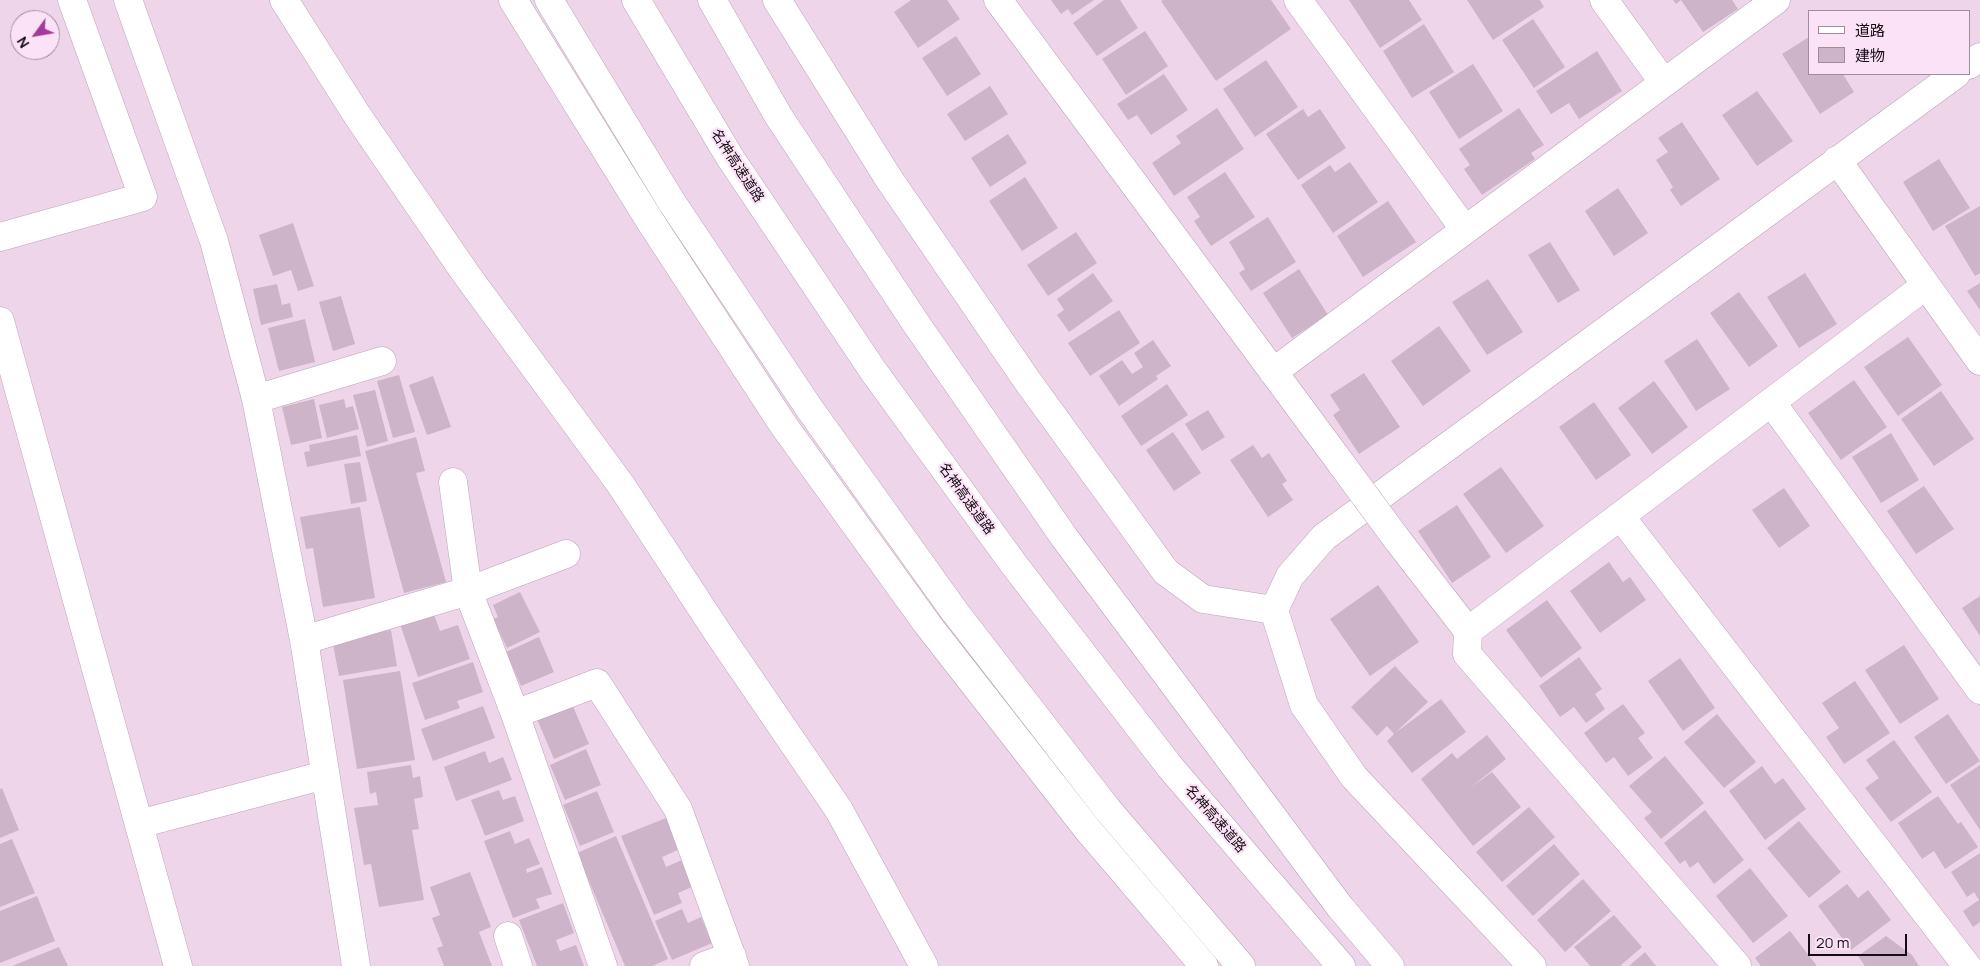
<!DOCTYPE html>
<html>
<head>
<meta charset="utf-8">
<style>
	body { margin:0 }
	#map { position:relative; width:1980px; height:966px; overflow:hidden; background:#efd5ea; font-family:Manrope,"Noto Sans JP",sans-serif }
	canvas { display:block }
	.legend { position:absolute; left:1808px; top:10px; width:162px; height:65px; box-sizing:border-box; background:#fce2f7; border:1px solid #a08d9c; margin:0; padding:6px 9px; list-style:none; font-size:15px; color:#150d14 }
	.legend li { display:flex; align-items:center; gap:10px; height:25px }
	.legend b { width:25px; border:1px solid #a08d9c }
	.north { position:absolute; left:10px; top:10px; width:50px; height:50px; box-sizing:border-box; background:#fce2f7; border:1px solid #a08d9c; border-radius:50%; rotate:238deg; font-size:14px; font-weight:700; line-height:20px; text-align:center; color:#150d14 }
	.north::after { content:''; display:block; margin:auto; width:18px; height:22px; background:#a4399a; clip-path:polygon(50% 0,100% 100%,50% 72%,0 100%) }
	.scale { position:absolute; left:1808px; top:934px; width:99px; height:22px; box-sizing:border-box; border:2px solid #150d14; border-top:0; padding-left:6px; font-size:15px; line-height:18px; white-space:nowrap; color:#150d14; -webkit-text-stroke:4px #fce2f7; paint-order:stroke }
</style>
</head>
<body>
<div id="map">
<canvas width="1980" height="966"></canvas>
<ul class="legend">
<li><b style="height:6px;background:#fff"></b>道路</li>
<li><b style="height:14px;background:#cdb4c8"></b>建物</li>
</ul>
<div class="north">N</div>
<div class="scale">20 m</div>
</div>
<script>
const ctx = document.querySelector('canvas').getContext('2d');
ctx.lineJoin = 'round';
function fill(path, color) { ctx.fillStyle = color; ctx.fill(path, 'evenodd'); }
const poly = rows => new Path2D(rows.map(r => 'M' + r).join(''));
function strokePath(path, color, width, dash) { ctx.strokeStyle = color; ctx.lineWidth = width; ctx.lineCap = dash ? 'butt' : 'round'; ctx.setLineDash(dash || []); ctx.stroke(path); }
function write(font, color, halo, rows, align = 'center') {
  ctx.font = font + ' Manrope,"Noto Sans JP",sans-serif'; ctx.lineWidth = 4.5; ctx.setLineDash([]); ctx.textBaseline = 'middle'; ctx.strokeStyle = halo; ctx.fillStyle = color; for (const [text, x, y, turn = 0] of rows) {
    ctx.save(); ctx.translate(x, y); ctx.rotate((+turn || 0) * Math.PI / 180); ctx.textAlign = isNaN(turn) ? turn : align; if (halo) ctx.strokeText(text, 0, 0); ctx.fillText(text, 0, 0); ctx.restore();
  }
}
fill(poly([
	[911,0,947,0,960,19,918,48,894,12],
	[1051,0,1094,0,1072,15,1068,9,1061,14],
	[1104,0,1120,0,1138,28,1097,56,1073,23],
	[1163,0,1271,0,1291,29,1216,81,1161,1],
	[1349,0,1409,0,1422,20,1380,48],
	[1467,0,1540,0,1544,7,1493,40],
	[1673,0,1732,0,1738,9,1703,32,1681,0,1676,4],
	[1533,19,1565,67,1534,88,1502,40],
	[1424,24,1454,72,1412,98,1383,51],
	[1145,31,1168,66,1126,95,1102,59],
	[956,36,981,74,947,96,922,58],
	[1809,37,1809,74,1843,74,1854,92,1820,114,1782,54],
	[1597,51,1622,91,1579,119,1569,103,1551,114,1536,91],
	[1266,60,1298,107,1255,137,1223,89],
	[1473,64,1503,111,1459,139,1429,92],
	[1164,74,1188,110,1151,135,1137,115,1128,120,1117,104],
	[990,86,1008,114,965,141,947,114],
	[1757,91,1793,141,1757,166,1722,115],
	[1217,108,1244,149,1174,196,1152,163,1181,143,1176,136],
	[1519,108,1544,145,1531,153,1535,159,1482,195,1464,169,1470,165,1459,149],
	[1303,109,1308,117,1320,109,1346,148,1298,180,1266,134],
	[1682,122,1720,179,1681,206,1670,190,1673,187,1656,160,1668,152,1658,138],
	[1008,134,1027,163,990,187,971,158],
	[1939,159,1970,208,1933,231,1903,182],
	[1350,162,1378,202,1333,233,1301,185,1330,165,1335,172],
	[1225,172,1255,217,1211,246,1194,221,1200,217,1187,197],
	[1025,177,1058,228,1022,251,989,201],
	[1618,188,1648,233,1614,256,1585,211],
	[1388,201,1416,242,1363,277,1337,236],
	[1980,206,1980,273,1975,276,1945,226],
	[1268,217,1296,262,1251,291,1239,273,1245,269,1229,242],
	[293,223,314,286,298,291,291,270,273,276,259,235],
	[1076,232,1097,263,1048,296,1027,265],
	[1550,242,1580,290,1558,303,1528,255],
	[1299,269,1328,315,1292,338,1263,293],
	[1093,273,1113,301,1069,332,1057,315,1064,310,1057,299],
	[1805,273,1837,324,1799,348,1767,297],
	[1488,279,1523,332,1487,355,1452,302],
	[1980,283,1980,310,1967,291],
	[277,284,282,305,290,303,293,317,261,325,253,289],
	[1739,292,1778,346,1749,367,1710,313],
	[341,296,355,344,333,351,319,302],
	[1119,310,1140,343,1090,376,1068,343],
	[305,319,315,362,279,371,268,328],
	[1439,326,1471,371,1423,406,1391,361],
	[1908,337,1942,385,1898,416,1864,367],
	[1697,339,1730,389,1696,411,1664,361],
	[1153,340,1171,366,1156,376,1158,379,1119,406,1099,376,1122,360,1132,374,1143,367,1134,353],
	[1364,373,1400,427,1359,454,1333,415,1340,410,1330,395],
	[399,375,415,432,393,438,377,381],
	[433,376,451,427,427,435,409,385],
	[1854,380,1887,427,1841,460,1808,413],
	[1654,381,1688,427,1652,454,1618,408],
	[1167,384,1188,415,1141,446,1121,416],
	[375,390,388,441,367,447,353,395],
	[1941,391,1974,439,1934,466,1901,419],
	[314,399,322,438,291,445,282,407],
	[344,399,346,408,353,406,359,429,327,438,319,405],
	[1594,402,1631,455,1596,480,1559,427],
	[1208,410,1225,437,1202,451,1185,424],
	[1173,432,1201,473,1174,491,1146,450],
	[1891,433,1919,480,1881,503,1852,457],
	[357,435,361,456,307,467,304,452,310,451,309,445],
	[416,437,425,471,416,473,446,582,404,593,365,451],
	[1253,445,1262,458,1269,453,1287,481,1282,484,1293,500,1268,517,1230,460],
	[360,462,367,501,351,504,344,464],
	[1501,467,1544,526,1506,553,1463,494],
	[1924,486,1954,529,1916,554,1887,511],
	[1784,488,1810,526,1779,548,1752,510],
	[1457,505,1491,557,1452,583,1418,531],
	[360,507,375,598,323,607,313,548,306,549,300,517],
	[1609,562,1623,582,1630,577,1646,600,1600,633,1570,591],
	[1378,585,1419,642,1370,676,1330,619],
	[520,592,540,632,507,648,493,619,498,617,493,605],
	[1980,596,1980,636,1962,608],
	[1547,600,1582,648,1541,678,1506,630],
	[432,609,440,631,458,625,470,659,418,677,399,621],
	[391,630,397,666,339,676,332,639],
	[539,637,554,672,521,686,506,652],
	[1904,645,1939,699,1900,724,1865,670],
	[1579,657,1602,689,1595,694,1605,709,1586,723,1574,707,1560,717,1539,686],
	[1680,658,1715,708,1683,731,1648,681],
	[473,662,483,692,457,701,460,708,425,720,412,683],
	[1395,666,1428,702,1395,733,1441,699,1466,732,1412,773,1387,741,1394,734,1387,726,1377,736,1351,707],
	[400,671,415,760,357,769,343,680],
	[1855,681,1890,733,1844,764,1826,737,1839,728,1822,703],
	[572,704,589,744,554,759,537,719],
	[1623,704,1645,733,1638,738,1653,758,1628,776,1614,757,1606,763,1584,733],
	[483,706,495,738,433,761,421,729],
	[1717,714,1756,762,1724,788,1684,742],
	[1948,714,1980,761,1946,784,1914,737],
	[1487,735,1506,759,1470,788,1492,772,1521,807,1473,846,1421,779,1452,753,1457,759],
	[1894,740,1932,792,1891,822,1865,788,1879,778,1866,760],
	[586,749,601,785,565,800,550,765],
	[485,751,489,763,503,757,512,780,456,801,444,767],
	[1665,756,1704,803,1661,839,1644,818,1652,812,1629,786],
	[411,765,413,778,420,776,423,797,414,799,419,829,412,830,424,900,379,907,371,864,364,865,354,808,378,805,376,792,370,794,367,772],
	[1980,765,1980,830,1950,785],
	[1762,766,1775,784,1783,778,1806,809,1765,840,1729,791],
	[2,788,19,830,0,838,0,789],
	[499,790,503,800,515,796,524,821,485,836,471,800],
	[597,791,614,832,580,846,563,805],
	[1938,796,1958,824,1961,822,1978,847,1945,869,1934,851,1922,859,1898,823],
	[1529,807,1555,837,1502,882,1476,852],
	[1705,810,1744,860,1714,884,1698,862,1690,868,1685,860,1680,864,1664,843],
	[666,818,680,849,662,857,666,867,682,860,694,886,678,893,682,903,654,915,621,836],
	[1799,821,1841,872,1809,898,1767,848],
	[510,831,515,844,529,838,540,864,526,869,527,873,542,867,552,894,536,899,540,908,513,918,484,841],
	[616,836,668,959,652,966,625,966,577,853],
	[12,839,35,893,0,907,0,844],
	[1554,844,1580,874,1533,916,1506,886],
	[1980,853,1980,922,1973,927,1963,911,1979,900,1974,892,1967,897,1951,872],
	[1750,868,1788,916,1753,943,1716,896],
	[470,872,491,927,479,932,492,966,444,966,437,948,443,946,432,918,440,915,430,887],
	[1583,879,1611,911,1565,952,1537,920],
	[1847,884,1858,898,1868,890,1891,920,1851,950,1818,906],
	[37,896,55,941,0,963,0,911],
	[563,903,574,933,556,940,560,951,576,945,584,966,537,966,519,920],
	[682,909,688,923,701,917,712,943,672,960,655,921],
	[1614,915,1642,947,1620,966,1590,966,1574,947],
	[1790,931,1817,966,1761,966,1755,958],
	[1886,936,1912,955,1919,966,1865,966,1858,956],
	[59,947,68,966,12,966],
	[1645,952,1656,966,1629,966]
]), '#cdb4c8');
const minor = poly([
	[128,0,214,241,256,399,304,640,356,966],
	[284,0,357,115,466,274,621,485,718,633,839,810,924,966],
	[777,0,889,179,1026,379,1166,572,1203,599,1274,610],
	[998,0,1343,466],
	[1298,0,1465,230],
	[1604,0,1664,83],
	[1969,65,1980,57],
	[1837,160,1980,361],
	[0,237,143,197,72,0],
	[0,321,178,966],
	[1273,372,1776,0],
	[256,399,382,361],
	[1772,403,1980,690],
	[453,482,468,591,515,714,603,966],
	[1621,517,1967,966],
	[1396,538,1468,631,1467,654,1737,966],
	[1468,631,1925,286],
	[304,640,468,591,566,554],
	[515,714,597,683,678,809,735,966],
	[139,824,325,775],
	[508,936,518,966],
	[704,966,732,956],
	[1532,966,1354,777,1304,705,1274,610,1290,576,1324,537,1956,74]
]);
const highway = poly([
	[513,0,650,221,784,426,928,625,1088,830,1204,966],
	[549,0,671,201,809,408,955,612,1108,810,1241,966],
	[636,0,731,159,874,372,1015,566,1170,767,1341,966],
	[712,0,779,117,915,322,1064,537,1340,907,1390,966]
]);
strokePath(minor, '#bba3b7', 29);
strokePath(highway, '#bba3b7', 29);
strokePath(minor, '#fff', 28);
strokePath(highway, '#fff', 28);
const minorBridge = poly([
	[1343,466,1396,538]
]);
strokePath(minorBridge, '#bba3b7', 29, []);
strokePath(minorBridge, '#fff', 28);
write('14px', '#150d14', '#fce2f7', [
	["名神高速道路",737,166,57],
	["名神高速道路",966,499,54],
	["名神高速道路",1215,819,49]
]);
</script>
</body>
</html>
